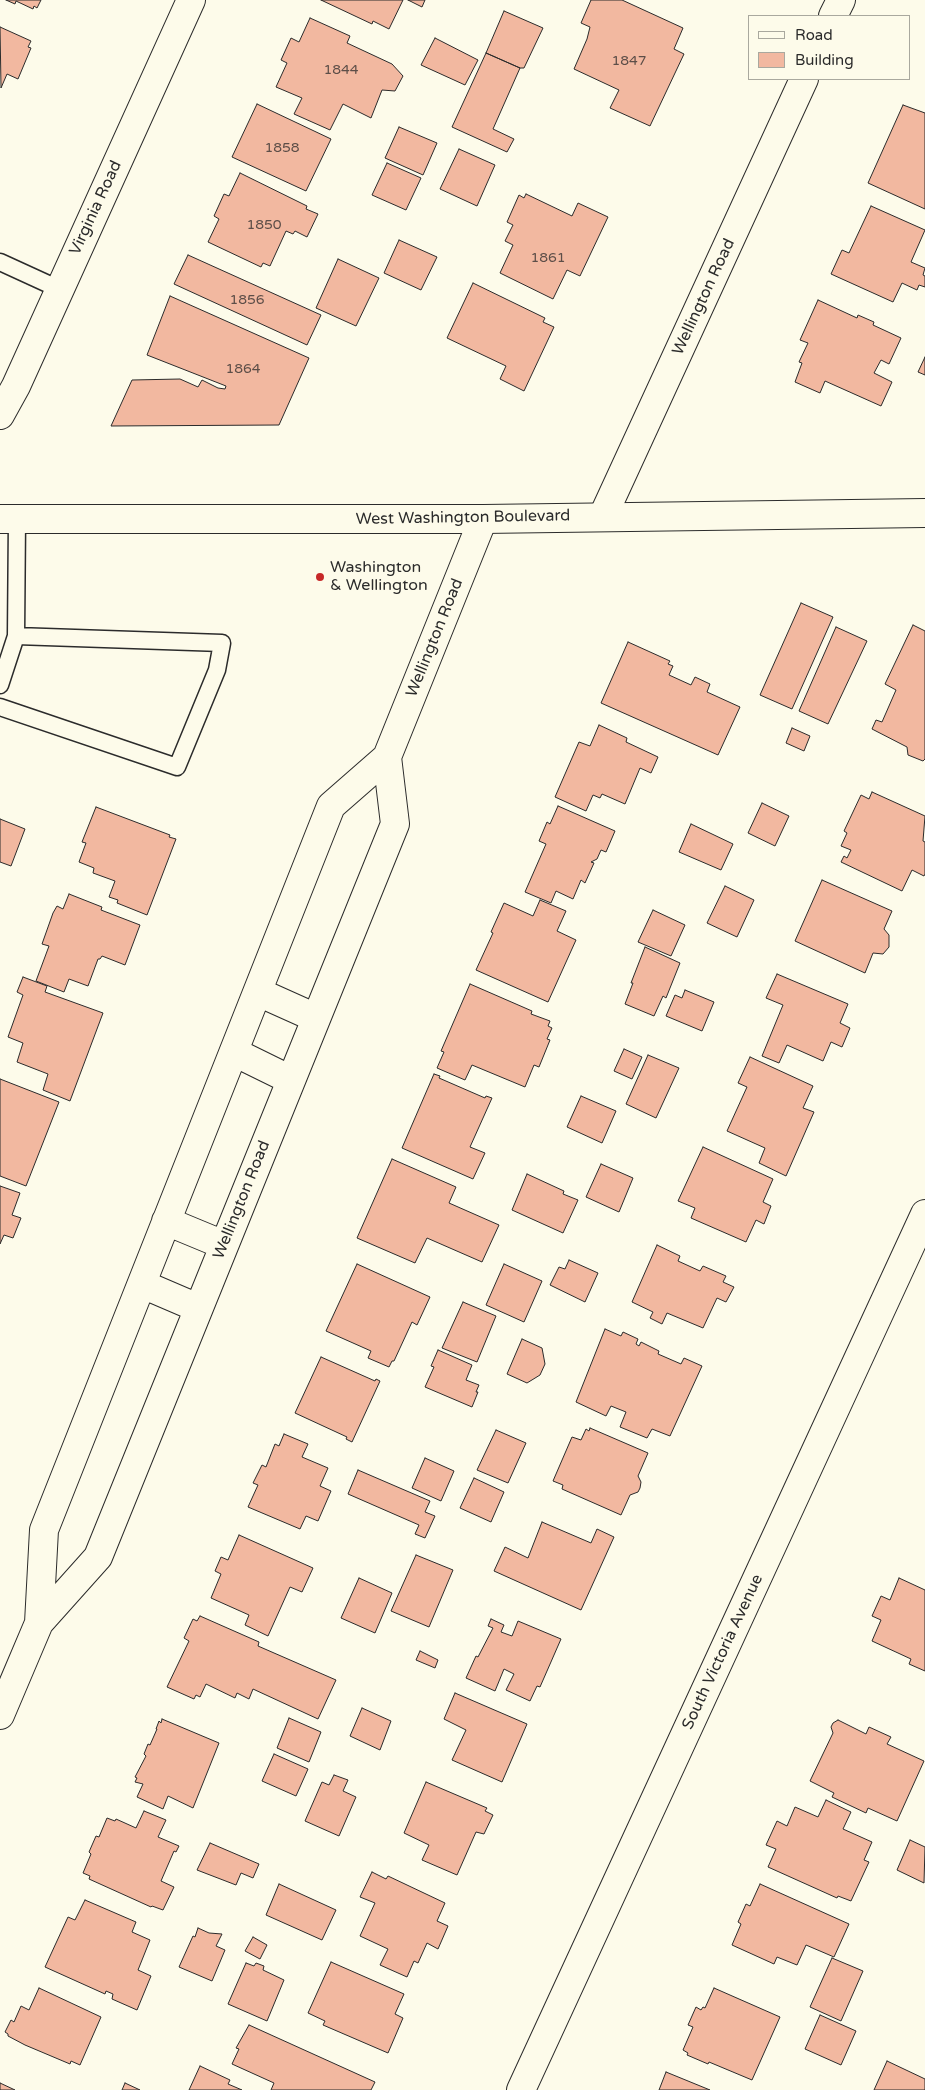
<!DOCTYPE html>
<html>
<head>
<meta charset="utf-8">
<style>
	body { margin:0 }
	#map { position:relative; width:925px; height:2090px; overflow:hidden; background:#fdfbea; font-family:"Varela Round",sans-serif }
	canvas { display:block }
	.legend { position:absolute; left:748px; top:15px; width:162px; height:65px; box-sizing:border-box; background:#fdfbea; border:1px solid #a9a89e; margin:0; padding:6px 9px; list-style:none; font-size:15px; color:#2b2b2b }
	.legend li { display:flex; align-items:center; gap:10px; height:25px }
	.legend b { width:25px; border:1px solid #a9a89e }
</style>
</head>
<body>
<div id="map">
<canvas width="925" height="2090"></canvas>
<ul class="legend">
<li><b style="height:6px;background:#fdfbea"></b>Road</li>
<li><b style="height:14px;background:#f2b8a0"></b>Building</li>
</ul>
</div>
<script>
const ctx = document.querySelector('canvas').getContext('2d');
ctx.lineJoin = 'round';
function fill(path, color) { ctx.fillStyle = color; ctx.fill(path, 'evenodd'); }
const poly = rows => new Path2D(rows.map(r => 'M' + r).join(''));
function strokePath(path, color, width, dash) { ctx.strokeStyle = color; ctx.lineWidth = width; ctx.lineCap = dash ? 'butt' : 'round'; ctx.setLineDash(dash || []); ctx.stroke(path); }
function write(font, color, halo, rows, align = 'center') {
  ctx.font = font + ' "Varela Round",sans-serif'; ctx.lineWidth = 4; ctx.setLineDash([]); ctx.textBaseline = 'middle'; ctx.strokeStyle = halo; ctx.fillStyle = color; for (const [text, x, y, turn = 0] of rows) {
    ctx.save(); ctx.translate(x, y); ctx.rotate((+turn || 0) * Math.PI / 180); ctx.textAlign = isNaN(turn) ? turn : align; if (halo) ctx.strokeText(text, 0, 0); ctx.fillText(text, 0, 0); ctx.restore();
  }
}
const building = poly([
	[6,0,41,0,37,8,34,6,33,9,16,1,15,4,6,0],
	[321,0,403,0,389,29,373,21,372,24,321,0],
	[408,0,425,0,422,7,408,0],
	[591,0,622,0,683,28,674,49,684,54,650,126,610,108,619,90,574,69,587,39,590,27,581,23,591,0],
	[504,11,543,28,524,68,520,68,486,53,504,11],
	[310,18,350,36,347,43,392,64,403,76,395,91,382,90,371,118,343,104,330,130,294,114,302,98,276,87,287,63,281,60,291,38,299,42,310,18],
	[0,27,31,41,28,47,31,48,18,79,7,74,1,88,0,27],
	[435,38,478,60,465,85,421,65,435,38],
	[486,53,520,68,493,129,514,139,507,152,452,127,486,53],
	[257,104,331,139,306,191,232,157,257,104],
	[903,105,925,113,925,209,868,183,903,105],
	[399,127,437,143,423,175,385,158,399,127],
	[459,149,495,165,477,206,440,189,459,149],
	[387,163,421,178,406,210,372,195,387,163],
	[240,173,307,206,306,209,318,214,307,237,295,231,293,234,286,231,270,266,263,263,261,267,208,242,219,219,214,216,224,194,229,196,240,173],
	[526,194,572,216,578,203,608,217,580,276,567,270,553,299,500,273,513,245,505,241,513,225,507,222,519,195,524,198,526,194],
	[871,206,925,230,911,262,925,268,923,275,925,276,925,287,919,285,917,290,902,283,893,302,831,274,842,250,849,253,871,206],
	[399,240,437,257,421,290,384,273,399,240],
	[188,255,321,315,307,345,174,284,188,255],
	[338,259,379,278,356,326,316,308,338,259],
	[473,283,545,318,543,322,554,327,524,391,500,379,506,366,447,338,473,283],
	[170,296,309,358,279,425,111,426,132,380,180,379,198,387,202,380,218,388,225,389,226,386,147,355,170,296],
	[818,300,857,318,858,315,874,322,873,325,901,338,889,364,881,360,874,373,892,382,881,406,825,381,820,393,795,382,802,363,799,362,808,343,800,340,818,300],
	[925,357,925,375,918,372,925,357],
	[801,603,833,617,792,709,760,695,801,603],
	[913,625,925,631,925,759,923,761,908,755,907,747,872,729,876,720,882,722,896,690,885,684,913,625],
	[836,627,867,641,828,724,799,711,836,627],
	[628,642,670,661,668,664,673,666,669,675,691,685,695,677,710,684,707,692,740,707,718,755,601,703,628,642],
	[599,725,627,738,626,742,658,757,651,773,640,768,625,804,602,794,600,798,593,795,586,811,555,797,579,742,590,746,599,725],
	[792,728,810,736,804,751,786,743,792,728],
	[872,792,925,816,923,841,925,842,925,874,924,876,912,870,902,891,841,862,844,856,847,858,851,850,841,846,847,833,844,831,861,795,869,799,872,792],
	[762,803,789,816,775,846,748,833,762,803],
	[558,806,615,831,606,852,601,850,597,859,591,862,594,863,585,883,581,880,573,899,556,891,551,903,525,892,546,844,539,841,547,822,550,824,558,806],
	[96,807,170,835,169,837,176,839,147,915,117,903,118,900,109,897,115,881,93,873,94,868,79,862,86,843,82,842,96,807],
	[0,819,25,829,11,866,0,862,0,819],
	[691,824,733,844,721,870,679,852,691,824],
	[822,880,892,911,884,929,889,935,889,947,883,954,873,953,865,973,795,941,822,880],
	[725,886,754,900,737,937,707,923,725,886],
	[69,894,102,907,101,910,140,925,125,965,102,956,100,959,98,959,88,986,69,979,64,992,36,981,49,946,42,944,53,913,57,906,63,909,69,894],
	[540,900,566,911,557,931,576,940,548,1002,476,970,493,933,491,932,504,903,533,916,540,900],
	[653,910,685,925,671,956,638,942,653,910],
	[645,947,680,963,666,998,663,996,654,1016,625,1004,633,983,631,983,645,947],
	[777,974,848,1004,840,1023,850,1028,842,1047,831,1042,823,1061,787,1045,779,1063,762,1056,783,1005,766,998,777,974],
	[23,977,47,986,45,992,103,1013,70,1101,43,1090,48,1074,17,1062,23,1043,8,1037,23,995,17,992,23,977],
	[470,984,532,1011,531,1014,550,1021,548,1026,552,1028,547,1039,550,1040,539,1067,534,1065,525,1087,472,1065,465,1080,437,1068,444,1052,441,1051,470,984],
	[685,990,714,1002,702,1031,666,1016,675,995,682,998,685,990],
	[624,1049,642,1057,632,1079,614,1071,624,1049],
	[648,1055,679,1068,656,1118,626,1104,648,1055],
	[750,1057,813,1086,803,1108,814,1112,786,1176,759,1163,765,1148,727,1131,747,1087,738,1083,750,1057],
	[434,1074,440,1076,439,1078,485,1098,486,1096,492,1098,470,1147,485,1153,473,1179,402,1148,434,1074],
	[0,1079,59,1102,26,1186,0,1176,0,1079],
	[581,1096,616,1111,602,1143,567,1127,581,1096],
	[703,1147,773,1179,763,1202,771,1206,764,1224,756,1220,746,1242,691,1218,695,1208,678,1201,703,1147],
	[392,1159,456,1187,449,1203,499,1225,482,1262,427,1238,415,1263,357,1238,392,1159],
	[601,1164,633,1178,619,1212,586,1197,601,1164],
	[527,1174,564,1191,563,1194,578,1200,563,1233,512,1210,527,1174],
	[0,1186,20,1193,12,1215,21,1218,13,1238,4,1235,0,1244,0,1186],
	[657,1245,680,1256,678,1261,700,1271,703,1266,726,1276,723,1282,734,1287,726,1302,717,1298,703,1328,667,1313,662,1324,650,1318,653,1312,632,1302,657,1245],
	[569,1260,598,1273,585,1302,550,1285,559,1267,565,1269,569,1260],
	[357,1264,430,1297,417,1325,412,1322,394,1361,392,1361,389,1367,368,1358,371,1351,326,1331,357,1264],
	[504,1264,542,1281,524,1322,486,1305,504,1264],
	[463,1302,496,1316,477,1362,442,1348,463,1302],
	[605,1329,621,1336,623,1332,638,1339,636,1344,639,1346,641,1342,659,1351,658,1354,681,1364,684,1358,702,1366,670,1436,652,1429,647,1438,620,1427,626,1412,611,1406,606,1416,576,1402,605,1329],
	[522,1339,542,1348,545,1364,540,1375,527,1383,507,1374,522,1339],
	[438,1350,472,1365,466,1380,479,1385,476,1392,478,1392,472,1407,425,1387,434,1367,431,1366,438,1350],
	[321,1357,375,1381,376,1379,380,1381,352,1442,346,1439,347,1437,295,1413,321,1357],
	[590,1428,648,1453,638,1476,641,1482,640,1488,638,1492,630,1495,621,1515,562,1489,563,1485,553,1481,572,1437,581,1440,586,1429,589,1431,590,1428],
	[496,1430,526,1443,508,1483,477,1470,496,1430],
	[284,1434,308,1444,302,1457,328,1468,320,1486,331,1491,318,1521,306,1516,300,1529,248,1507,258,1485,253,1483,262,1465,266,1467,275,1444,279,1446,284,1434],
	[425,1458,454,1471,441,1501,412,1488,425,1458],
	[358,1470,430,1501,425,1512,435,1516,425,1538,415,1534,419,1525,348,1494,358,1470],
	[474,1478,504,1492,491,1522,460,1508,474,1478],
	[542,1522,591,1543,597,1529,614,1537,581,1610,494,1571,505,1547,528,1558,542,1522],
	[239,1535,313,1568,302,1592,290,1587,268,1636,245,1625,249,1615,211,1598,221,1574,215,1571,221,1557,228,1560,239,1535],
	[416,1555,453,1570,429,1627,391,1611,416,1555],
	[359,1578,392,1593,375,1633,341,1618,359,1578],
	[899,1578,925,1590,925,1671,909,1664,911,1659,872,1641,881,1620,872,1616,881,1596,890,1600,899,1578],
	[200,1616,259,1642,258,1646,336,1680,318,1719,253,1689,249,1699,237,1693,235,1698,206,1684,200,1697,196,1695,194,1699,167,1687,189,1641,184,1638,193,1619,197,1621,200,1616],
	[491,1619,504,1625,501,1632,512,1636,518,1621,561,1639,540,1687,537,1686,530,1701,506,1690,514,1674,504,1669,495,1691,466,1678,476,1656,478,1657,493,1628,488,1626,491,1619],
	[420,1651,438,1660,435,1668,416,1660,420,1651],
	[455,1693,527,1724,502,1782,452,1760,466,1730,444,1719,455,1693],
	[362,1708,391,1721,380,1750,350,1736,362,1708],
	[289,1718,321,1732,309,1762,277,1748,289,1718],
	[162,1719,219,1743,193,1808,168,1796,163,1809,137,1797,143,1784,135,1782,137,1778,135,1777,146,1756,144,1754,148,1744,150,1745,157,1729,156,1729,159,1721,161,1723,162,1719],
	[838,1720,866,1734,869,1727,891,1737,887,1744,924,1761,897,1821,868,1808,866,1813,832,1797,834,1793,810,1781,833,1733,831,1727,833,1723,838,1720],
	[274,1754,308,1769,296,1796,262,1781,274,1754],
	[334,1775,348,1780,343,1791,356,1797,339,1836,305,1821,322,1782,329,1785,334,1775],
	[426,1782,487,1808,485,1811,493,1815,484,1834,476,1832,457,1875,422,1860,429,1845,404,1833,426,1782],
	[826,1800,851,1812,843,1829,872,1842,864,1860,869,1862,851,1901,838,1896,837,1898,768,1867,776,1849,766,1845,777,1821,787,1826,795,1807,818,1817,826,1800],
	[144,1811,166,1820,158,1837,179,1846,176,1852,174,1851,161,1881,174,1887,163,1910,152,1906,151,1907,89,1879,90,1876,83,1873,91,1854,89,1852,96,1836,99,1837,107,1818,115,1821,116,1819,136,1828,144,1811],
	[910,1840,925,1847,924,1883,897,1870,910,1840],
	[210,1843,259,1864,253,1878,241,1873,236,1885,197,1870,210,1843],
	[372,1872,386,1879,388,1876,445,1903,437,1921,448,1926,438,1949,427,1943,418,1963,414,1961,407,1977,380,1965,388,1949,360,1936,375,1903,360,1897,372,1872],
	[279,1884,336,1910,322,1940,266,1915,279,1884],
	[760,1884,849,1924,834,1957,806,1945,797,1965,777,1957,774,1964,732,1945,741,1924,738,1922,746,1904,750,1906,760,1884],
	[85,1900,136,1922,132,1932,150,1940,138,1970,151,1976,137,2010,112,1999,113,1994,106,1991,105,1994,45,1967,68,1917,75,1920,85,1900],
	[198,1928,209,1933,222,1934,216,1946,225,1950,212,1981,179,1967,193,1936,195,1937,198,1928],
	[253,1937,267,1945,260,1959,245,1951,253,1937],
	[832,1958,863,1971,841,2021,810,2007,832,1958],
	[331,1962,404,1994,395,2014,403,2018,388,2053,323,2025,325,2021,308,2013,331,1962],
	[246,1963,254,1966,256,1963,264,1966,263,1970,284,1980,267,2021,228,2004,246,1963],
	[39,1988,101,2017,80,2065,71,2061,70,2064,25,2045,8,2036,8,2034,5,2032,11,2020,14,2022,21,2006,29,2010,39,1988],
	[714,1988,780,2017,752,2080,709,2062,708,2064,687,2055,688,2053,683,2050,693,2027,688,2025,696,2007,701,2010,703,2007,705,2008,714,1988],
	[820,2015,856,2031,841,2065,805,2049,820,2015],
	[249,2025,375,2082,371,2090,271,2090,274,2083,232,2064,239,2049,236,2048,249,2025],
	[887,2061,925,2079,925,2090,874,2090,887,2061],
	[200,2066,230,2080,228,2084,242,2090,189,2090,200,2066],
	[666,2072,710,2090,659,2090,666,2072],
	[0,2083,15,2090,0,2090,0,2083],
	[125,2083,140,2090,122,2090,125,2083]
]);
fill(building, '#f2b8a0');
strokePath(building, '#2b2b2b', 1);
const lane = poly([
	[0,262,59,289],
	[16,636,17,519],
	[0,685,16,636,222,643,217,670,177,767,0,707]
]);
const street = poly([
	[833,16,841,0],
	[0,415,16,386,191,0],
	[603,516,804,79],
	[258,992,316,1018],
	[234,1052,291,1080],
	[166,1221,224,1245],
	[142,1284,198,1308],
	[39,1623,44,1530,331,806,387,757,483,519],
	[0,1715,39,1623,98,1557,395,824,387,757],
	[521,2090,925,1214]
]);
const secondary = poly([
	[0,519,483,519,925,513]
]);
strokePath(lane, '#2b2b2b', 19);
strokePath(street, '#2b2b2b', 30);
strokePath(secondary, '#2b2b2b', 30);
strokePath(lane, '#fdfbea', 16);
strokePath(street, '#fdfbea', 28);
strokePath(secondary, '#fdfbea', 28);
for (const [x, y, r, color] of [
	[320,577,5,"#c62828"]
]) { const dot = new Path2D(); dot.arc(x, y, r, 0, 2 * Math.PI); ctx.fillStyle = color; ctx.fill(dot); strokePath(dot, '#fdfbea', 2); }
write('14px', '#5d4e48', null, [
	["1847",629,61],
	["1844",341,70],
	["1858",282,148],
	["1850",264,225],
	["1861",548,258],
	["1856",247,300],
	["1864",243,369]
]);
write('16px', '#2b2b2b', '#fdfbea', [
	["Virginia Road",96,208,-65],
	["Wellington Road",704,297,-65],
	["West Washington Boulevard",463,518,-1],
	["Wellington Road",435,638,-68],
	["Wellington Road",242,1200,-68],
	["South Victoria Avenue",723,1652,-65]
]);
write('16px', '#2b2b2b', '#fdfbea', [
	["Washington",330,568],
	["& Wellington",330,586]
], 'left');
</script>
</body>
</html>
